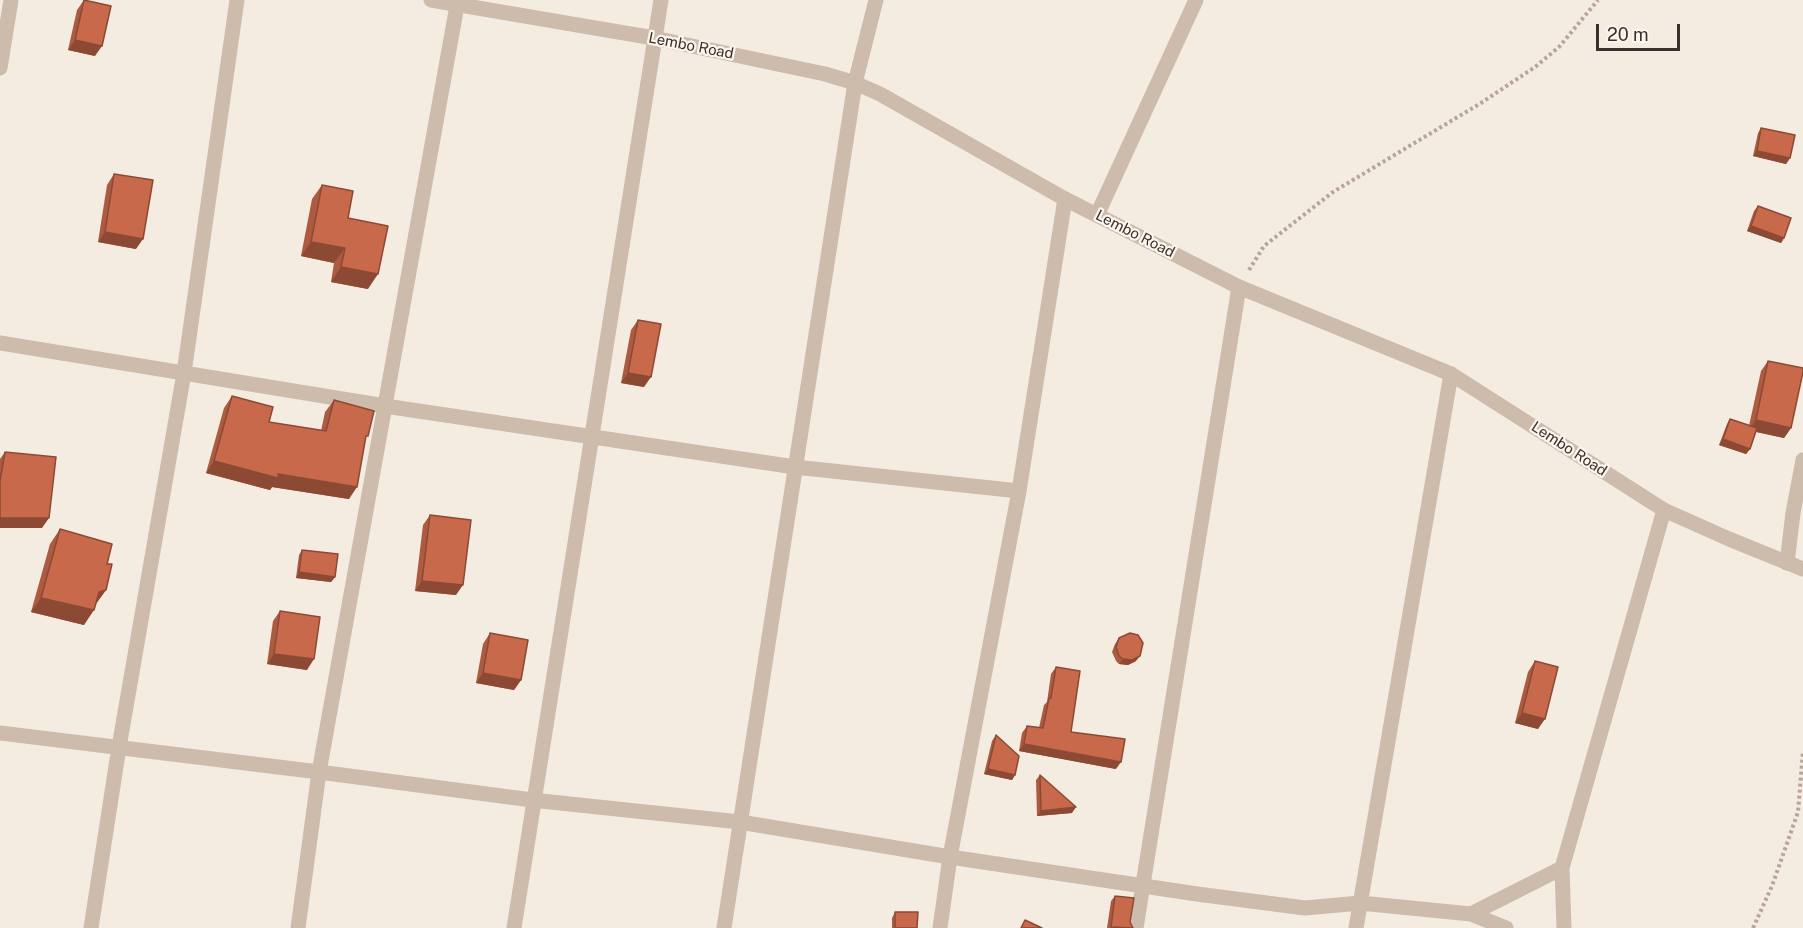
<!DOCTYPE html>
<html>
<head>
<meta charset="utf-8">
<style>
	body { margin:0 }
	#map { position:relative; width:1803px; height:928px; overflow:hidden; background:#f4ebe1; font-family:"Public Sans",sans-serif }
	canvas { display:block }
	.scale { position:absolute; left:1596px; top:24px; width:84px; height:27px; box-sizing:border-box; border:3px solid #3b302b; border-top:0; padding-left:8px; font-size:18px; line-height:21px; white-space:nowrap; color:#3b302b; -webkit-text-stroke:4px #fbf5ee; paint-order:stroke }
</style>
</head>
<body>
<div id="map">
<canvas width="1803" height="928"></canvas>
<div class="scale">20 m</div>
</div>
<script>
const ctx = document.querySelector('canvas').getContext('2d');
ctx.lineJoin = 'round';
const poly = rows => new Path2D(rows.map(r => 'M' + r).join(''));
function strokePath(path, color, width, dash) { ctx.strokeStyle = color; ctx.lineWidth = width; ctx.lineCap = dash ? 'butt' : 'round'; ctx.setLineDash(dash || []); ctx.stroke(path); }
function fill(path, color) { ctx.fillStyle = color; ctx.fill(path, 'evenodd'); }
function write(font, color, halo, rows, align = 'center') {
  ctx.font = font + ' "Public Sans",sans-serif'; ctx.lineWidth = 4.5; ctx.setLineDash([]); ctx.textBaseline = 'middle'; ctx.strokeStyle = halo; ctx.fillStyle = color; for (const [text, x, y, turn = 0] of rows) {
    ctx.save(); ctx.translate(x, y); ctx.rotate((+turn || 0) * Math.PI / 180); ctx.textAlign = isNaN(turn) ? turn : align; if (halo) ctx.strokeText(text, 0, 0); ctx.fillText(text, 0, 0); ctx.restore();
  }
}
strokePath(poly([
	[1249,270,1264,246,1333,192,1481,103,1535,67,1559,47,1598,0],
	[1753,928,1772,886,1798,812,1803,751]
]), '#b9a596', 4, [3, 3]);
strokePath(poly([
	[0,68,11,0],
	[1097,215,1196,0],
	[0,343,385,406,795,467,1019,491],
	[1787,563,1793,513,1803,460],
	[0,733,319,772,532,800,740,822,950,857,1197,894,1305,908,1360,903,1471,914,1506,928],
	[1471,914,1562,868],
	[91,928,119,747,184,373,237,0],
	[298,928,319,772,458,0],
	[514,928,661,0],
	[724,928,855,83,876,0],
	[940,928,950,857,1019,491,1065,199],
	[1136,928,1239,287],
	[1356,928,1451,374],
	[1564,928,1562,868,1664,510]
]), '#cdbbac', 15);
strokePath(poly([
	[431,0,654,38,825,74,855,83,880,94,1065,199,1239,287,1451,374,1664,510,1729,539,1803,569]
]), '#cdbbac', 15);
fill(poly([
	[84,0,95,56,68,50,77,10],
	[1761,128,1790,158,1786,164,1753,156,1758,133],
	[114,174,136,249,98,242,107,185],
	[322,185,348,218,368,289,331,282,334,263,301,256,312,199],
	[1758,206,1784,238,1781,243,1747,231,1754,211],
	[638,320,644,387,621,383,631,330],
	[1768,361,1791,428,1784,438,1756,432,1750,449,1746,454,1719,445,1727,424,1730,419,1749,426,1761,371],
	[232,396,269,422,321,431,325,412,334,400,365,441,349,499,272,487,270,490,206,473,224,408],
	[5,452,42,528,0,528,0,459],
	[430,515,456,595,415,591,423,525],
	[60,529,107,564,106,590,96,604,84,625,31,612,50,544],
	[302,550,335,577,331,582,296,578,299,555],
	[280,611,307,670,267,664,273,621],
	[490,633,521,680,514,690,476,683,483,644],
	[1119,638,1136,661,1128,665,1119,664,1116,661,1112,652,1115,644],
	[1535,661,1538,729,1515,723,1528,672],
	[1056,667,1071,732,1116,769,1019,751,1022,733,1027,726,1039,728,1044,705,1047,702,1051,674],
	[996,735,1015,775,1012,780,984,774,992,741],
	[1040,775,1072,813,1037,816,1036,780],
	[1115,896,1130,922,1133,928,1107,928,1111,901],
	[895,912,917,928,892,928,892,918]
]), '#ac5a40');
fill(poly([
	[75,40,102,46,95,56,68,50],
	[1757,151,1790,158,1786,164,1753,156],
	[1751,226,1784,238,1781,243,1747,231],
	[105,232,143,239,136,249,98,242],
	[311,242,345,248,334,263,301,256],
	[341,267,378,274,368,289,331,282],
	[628,373,651,377,644,387,621,383],
	[1756,420,1791,428,1784,438,1748,430],
	[1723,439,1750,449,1746,454,1719,445],
	[214,461,278,474,357,487,349,499,272,487,270,490,206,473],
	[0,518,49,518,42,528,0,528],
	[299,572,335,577,331,582,296,578],
	[422,581,463,585,456,595,415,591],
	[106,590,95,605,99,592],
	[41,598,94,610,84,625,31,612],
	[274,654,314,659,307,670,267,664],
	[1140,656,1136,661,1128,665,1119,664,1123,659],
	[483,673,521,680,514,690,476,683],
	[1522,713,1545,719,1538,729,1515,723],
	[1024,744,1121,762,1116,769,1019,751],
	[988,769,1015,775,1012,780,984,774],
	[1076,807,1072,813,1037,816,1041,811]
]), '#8c4a34');
const building = poly([
	[84,0,111,6,102,46,75,40,84,0],
	[1761,128,1795,135,1790,158,1757,151,1761,128],
	[114,174,153,180,143,239,105,232,114,174],
	[322,185,353,191,348,218,388,226,378,274,341,267,345,248,311,242,322,185],
	[1758,206,1791,218,1784,238,1751,226,1758,206],
	[638,320,661,324,651,377,628,373,638,320],
	[1768,361,1803,368,1803,372,1791,428,1756,420,1768,361],
	[232,396,273,407,269,422,326,431,334,400,374,411,368,436,366,436,357,487,278,474,278,478,214,461,232,396],
	[1730,419,1757,428,1750,449,1723,439,1730,419],
	[5,452,56,457,49,518,0,518,0,481,5,452],
	[430,515,471,520,463,585,422,581,430,515],
	[60,529,112,544,107,564,112,564,106,590,99,592,94,610,41,598,60,529],
	[302,550,338,554,335,577,299,572,302,550],
	[280,611,320,617,314,659,274,654,280,611],
	[490,633,528,640,521,680,483,673,490,633],
	[1130,633,1138,635,1143,643,1140,656,1132,660,1123,659,1119,656,1116,647,1119,638,1130,633],
	[1535,661,1558,667,1545,719,1522,713,1535,661],
	[1056,667,1080,671,1071,732,1125,739,1121,762,1024,744,1027,726,1043,728,1049,698,1051,698,1056,667],
	[996,735,1019,756,1015,775,988,769,996,735],
	[1040,775,1076,807,1041,811,1040,775],
	[1115,896,1134,898,1130,922,1133,928,1111,927,1115,896],
	[895,912,918,912,917,928,895,928,895,912],
	[1025,920,1042,928,1021,928,1025,920]
]);
fill(building, '#c8694b');
strokePath(building, '#8c4a34', 1.5);
write('15px', '#3b302b', '#fbf5ee', [
	["Lembo Road",691,46,11],
	["Lembo Road",1135,234,27],
	["Lembo Road",1569,449,33]
]);
</script>
</body>
</html>
